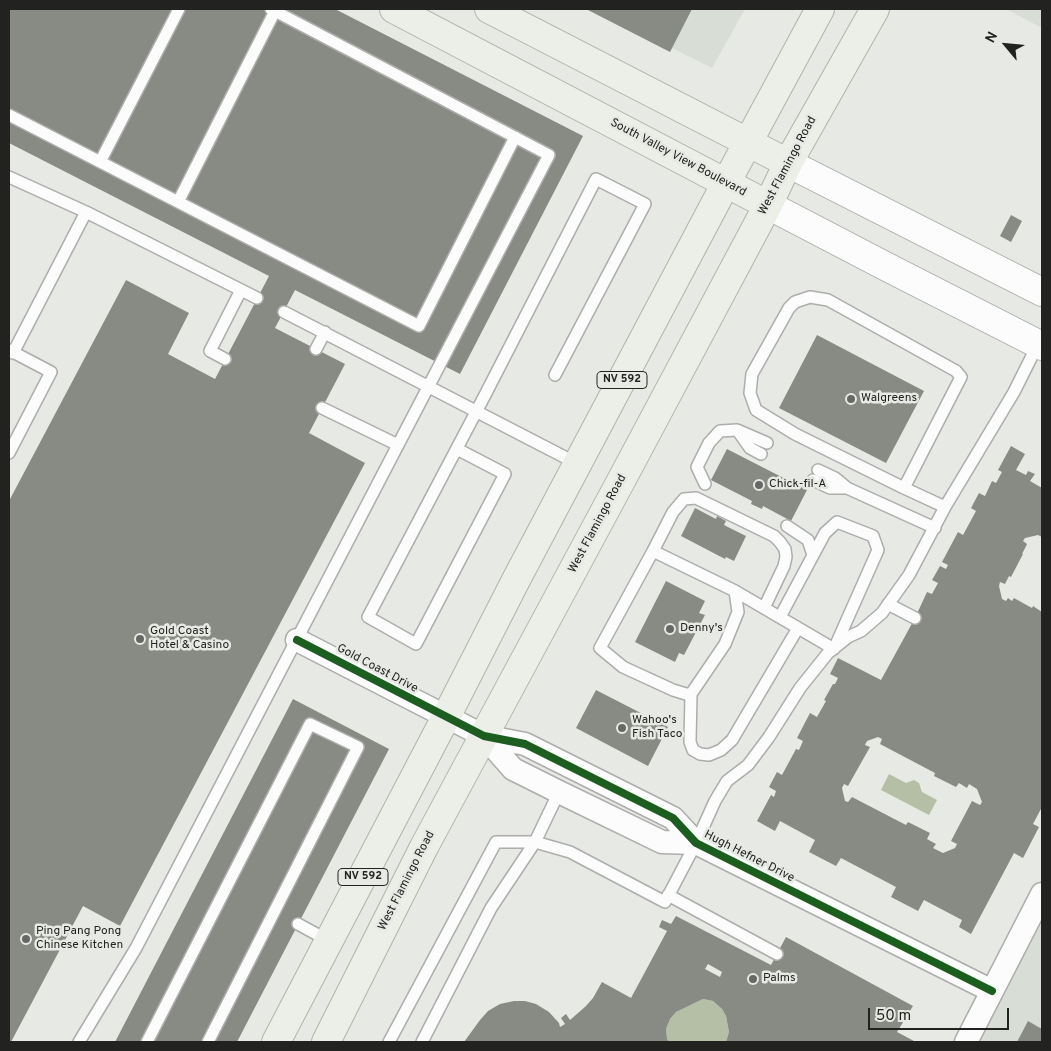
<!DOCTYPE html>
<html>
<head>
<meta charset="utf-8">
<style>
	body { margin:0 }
	#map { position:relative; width:1051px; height:1051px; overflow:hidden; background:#e7e9e5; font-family:Overpass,sans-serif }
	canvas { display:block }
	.frame { position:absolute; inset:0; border:10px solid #222321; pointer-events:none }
	.north { position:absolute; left:981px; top:20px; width:50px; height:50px; -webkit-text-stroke:4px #e7eae4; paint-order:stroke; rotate:298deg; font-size:14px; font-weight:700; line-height:20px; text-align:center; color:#222321 }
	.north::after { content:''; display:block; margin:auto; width:18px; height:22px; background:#222321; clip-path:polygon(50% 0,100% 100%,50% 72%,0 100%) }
	.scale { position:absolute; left:868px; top:1008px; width:141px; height:22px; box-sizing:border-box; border:2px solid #222321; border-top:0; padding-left:6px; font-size:15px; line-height:18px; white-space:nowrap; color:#222321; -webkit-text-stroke:4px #e7eae4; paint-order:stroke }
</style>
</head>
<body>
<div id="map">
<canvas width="1051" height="1051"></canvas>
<div class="frame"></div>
<div class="north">N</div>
<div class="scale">50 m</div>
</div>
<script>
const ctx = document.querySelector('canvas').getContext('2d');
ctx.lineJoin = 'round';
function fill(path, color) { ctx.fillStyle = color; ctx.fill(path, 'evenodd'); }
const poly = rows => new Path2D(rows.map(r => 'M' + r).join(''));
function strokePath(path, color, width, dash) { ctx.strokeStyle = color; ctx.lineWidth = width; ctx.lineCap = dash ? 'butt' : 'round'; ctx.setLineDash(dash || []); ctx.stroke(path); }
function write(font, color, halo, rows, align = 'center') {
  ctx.font = font + ' Overpass,sans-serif'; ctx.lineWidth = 5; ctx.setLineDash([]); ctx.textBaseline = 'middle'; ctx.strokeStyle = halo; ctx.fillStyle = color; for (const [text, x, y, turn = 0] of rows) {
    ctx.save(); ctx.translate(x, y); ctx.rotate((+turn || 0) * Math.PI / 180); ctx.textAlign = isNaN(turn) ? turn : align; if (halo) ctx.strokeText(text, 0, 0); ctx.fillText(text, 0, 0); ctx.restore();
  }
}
fill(poly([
	[595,9,745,9,712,68],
	[1006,9,1042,9,1042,28],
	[1042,894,1042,1042,966,1042]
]), '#d8ddd5');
fill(poly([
	[889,774,906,783,914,780,919,783,922,792,937,800,929,815,881,790],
	[703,999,713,1001,722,1009,726,1016,729,1032,726,1042,669,1042,667,1039,666,1029,670,1019,676,1012]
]), '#b4bfa6');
fill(poly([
	[9,9,335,9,583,136,460,374,295,290,275,328,345,364,309,433,365,463,120,926,83,906,11,1042,9,1042,9,501,126,280,189,313,168,354,215,379,269,276,9,143],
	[586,9,692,9,670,52],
	[1011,215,1022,221,1011,242,1000,236],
	[817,335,924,391,886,463,779,408],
	[1011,446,1025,454,1016,470,1026,475,1028,471,1035,474,1030,481,1042,488,1042,537,1038,535,1025,538,1023,541,1027,544,1022,554,1023,554,1011,577,1009,576,1005,584,1000,582,999,586,1002,599,1006,601,1008,598,1012,601,1014,598,1032,608,1033,606,1042,612,1042,807,1033,824,1039,827,1023,858,1014,853,971,934,959,927,962,920,924,900,918,911,891,897,896,887,841,858,836,866,809,852,815,840,780,821,775,831,757,821,771,795,774,797,776,791,769,787,777,772,782,775,796,749,799,750,803,741,797,738,810,713,817,717,826,701,824,700,833,684,835,684,838,678,830,674,838,658,881,680,915,618,927,592,932,594,938,583,932,580,940,566,946,569,948,565,942,562,958,532,963,535,976,511,971,508,979,493,985,496,992,481,996,483,1002,472,998,470],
	[878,737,882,739,880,744,935,773,934,776,956,787,959,783,967,788,969,784,977,789,982,802,980,805,972,801,951,841,957,844,955,848,943,853,933,848,936,844,927,839,930,833,908,822,906,825,852,797,848,802,845,801,842,788,844,784,848,786,870,747,865,745,867,741],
	[727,449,807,490,791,521,763,506,762,509,751,504,752,501,711,480],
	[695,508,716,519,717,516,726,521,724,525,746,536,734,561,726,557,725,559,681,536],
	[666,581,705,601,699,613,705,615,684,655,679,653,675,662,635,642],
	[596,690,668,727,648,766,576,728],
	[293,699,389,749,237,1042,115,1042],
	[676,916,771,965,786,937,913,1006,897,1032,914,1041,913,1042,726,1042,729,1032,726,1016,722,1009,713,1001,703,999,676,1012,670,1019,666,1029,667,1039,669,1042,464,1042,480,1020,488,1011,500,1004,514,1001,525,1001,536,1004,549,1012,559,1023,560,1027,565,1024,561,1018,566,1014,570,1020,586,1006,593,998,602,982,631,998,667,931,659,927,662,920,671,924],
	[708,964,722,972,720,977,705,969],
	[1028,1021,1042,1029,1042,1042,1017,1042]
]), '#878b83');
const lane = poly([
	[9,115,419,326,515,137],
	[100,162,179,9],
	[9,177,86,212,257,298],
	[178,202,275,11],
	[284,312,578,464],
	[316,349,325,332],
	[9,350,51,372,9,453],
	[13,353,86,212],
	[225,359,210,351,241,290],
	[322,408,398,445],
	[738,431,750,448,761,454],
	[457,449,505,474,416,644,368,617,485,395,596,179,645,204,555,375],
	[818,470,835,478,847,488,935,528],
	[813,480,830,488,847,488],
	[705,484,697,467,709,443,720,431,737,430,767,443],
	[904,488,961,377,956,371,828,300,810,297,795,302,789,308,752,374,750,393,756,410,795,434,904,488,945,507],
	[787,526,808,540,813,555],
	[653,551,735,591,738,612,725,644,691,694,686,694,673,690,623,667,600,648,653,551],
	[653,551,673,512,684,499,696,498,774,536,780,542,785,549,786,557,784,566,764,608],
	[735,591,834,649,878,550,873,536,837,522,825,533,780,617],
	[888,604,915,618],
	[691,694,690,742,693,750,700,754,709,755,721,750,732,740,798,628],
	[668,895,777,954],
	[298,924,329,941],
	[79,1042,136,948,549,155,271,9],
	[147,1042,310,724,358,747,208,1042],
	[389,1042,496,842,535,842,570,852,665,902,696,843,715,801,727,781,748,765,769,737,800,688,828,653,848,637,861,631,882,613,909,575,945,507,1014,392,1038,344],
	[422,1042,491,908,535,842,559,792]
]);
const street = poly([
	[297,640,484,736,525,744,673,818,696,843,992,991],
	[484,736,513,769,559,792,662,842,696,843],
	[966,1042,1042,894]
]);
const secondary = poly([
	[788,163,1042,292],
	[768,205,887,267,1042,346]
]);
const primary = poly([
	[394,9,768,205],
	[489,9,788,163],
	[276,1042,446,717,517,578,726,183,820,9],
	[326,1042,424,847,622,479,768,205,788,163,875,9]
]);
strokePath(lane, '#adaeab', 14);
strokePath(street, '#adaeab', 25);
strokePath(secondary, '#adaeab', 30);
strokePath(primary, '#aeb5a6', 30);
strokePath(lane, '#fbfcfb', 11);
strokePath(street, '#fbfcfb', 22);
strokePath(secondary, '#fbfcfb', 28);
strokePath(primary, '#ecefe8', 28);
strokePath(poly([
	[297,640,484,736,525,744,673,818,696,843,992,991]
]), '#1b5e20', 8);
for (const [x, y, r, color] of [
	[851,399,5,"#676866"],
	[759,485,5,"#676866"],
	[670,629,5,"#676866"],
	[140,639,5,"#676866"],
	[622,728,5,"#676866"],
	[26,939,5,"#676866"],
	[753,979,5,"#676866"]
]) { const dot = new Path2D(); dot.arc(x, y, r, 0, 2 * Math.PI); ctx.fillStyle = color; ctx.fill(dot); strokePath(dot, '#e7eae4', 2); }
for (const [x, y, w] of [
	[622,380,50],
	[363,877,50]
]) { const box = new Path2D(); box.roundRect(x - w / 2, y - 8.5, w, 17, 4); ctx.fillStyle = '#e7eae4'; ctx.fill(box); strokePath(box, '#222321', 1); }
write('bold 11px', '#222321', null, [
	["NV 592",622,380],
	["NV 592",363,877]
]);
write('12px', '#222321', '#e7eae4', [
	["South Valley View Boulevard",678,158,28],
	["West Flamingo Road",788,166,-62],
	["West Flamingo Road",598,524,-62],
	["Gold Coast Drive",377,669,28],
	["Hugh Hefner Drive",749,857,27],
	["West Flamingo Road",407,881,-63]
]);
write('12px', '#222321', '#e7eae4', [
	["Walgreens",861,399],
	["Chick-fil-A",769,485],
	["Denny's",680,629],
	["Gold Coast",150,632],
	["Hotel & Casino",150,646],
	["Wahoo's",632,721],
	["Fish Taco",632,735],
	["Ping Pang Pong",36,932],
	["Chinese Kitchen",36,946],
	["Palms",763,979]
], 'left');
</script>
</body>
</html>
